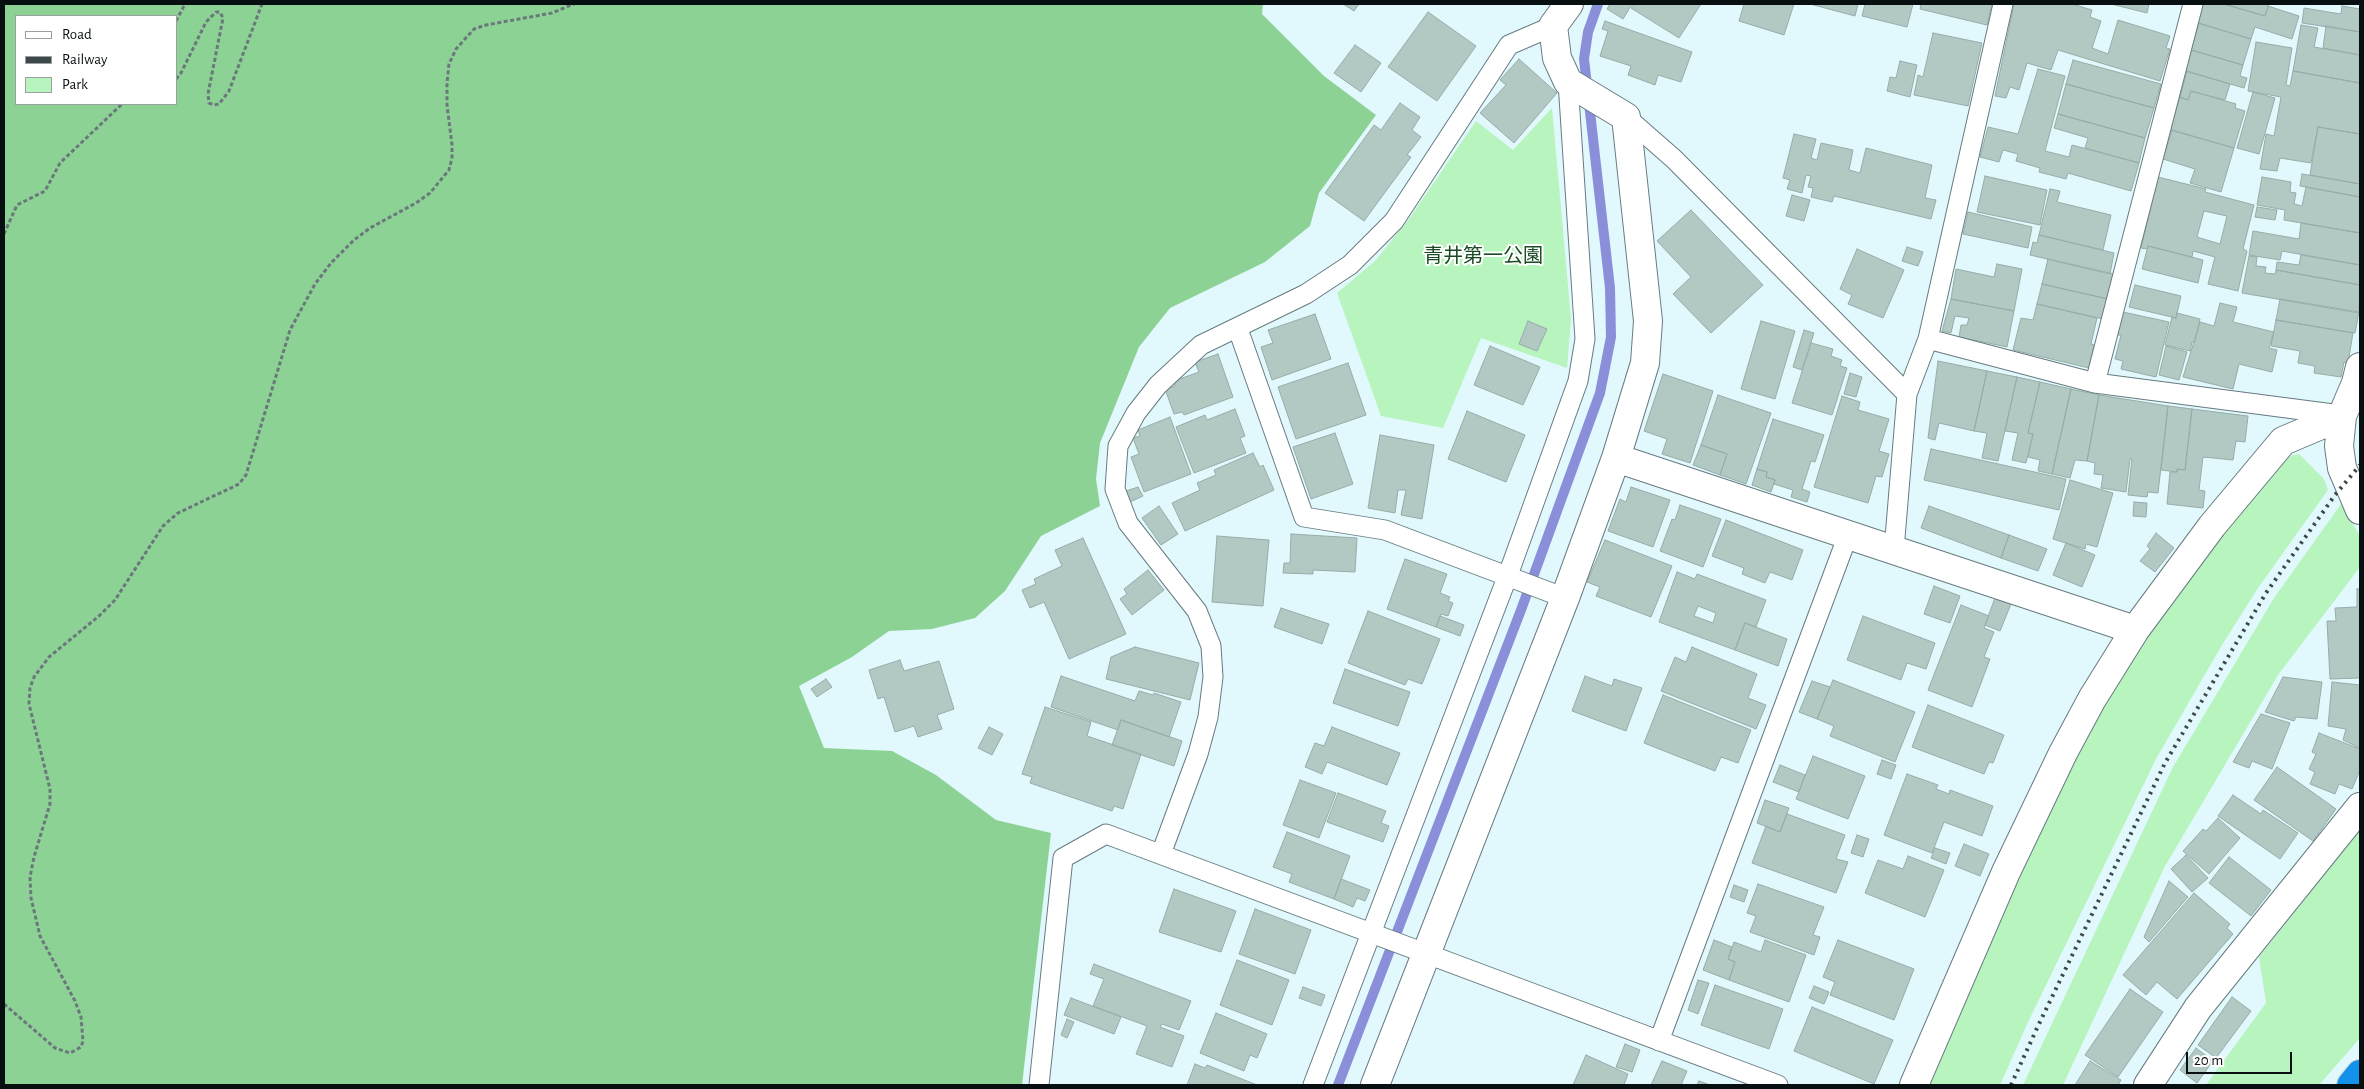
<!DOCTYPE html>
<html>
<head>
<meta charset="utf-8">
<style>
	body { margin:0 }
	#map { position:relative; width:2364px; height:1089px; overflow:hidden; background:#e1f8fd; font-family:"Alegreya Sans",sans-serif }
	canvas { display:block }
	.frame { position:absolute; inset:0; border:5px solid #080f11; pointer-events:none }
	.legend { position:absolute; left:15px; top:15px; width:162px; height:90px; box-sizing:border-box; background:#fff; border:1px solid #9c9fa0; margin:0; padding:6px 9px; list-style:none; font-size:15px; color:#080f11 }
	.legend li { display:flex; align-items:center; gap:10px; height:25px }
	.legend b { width:25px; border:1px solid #9c9fa0 }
	.scale { position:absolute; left:2186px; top:1052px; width:106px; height:22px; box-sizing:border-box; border:2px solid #080f11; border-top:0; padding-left:6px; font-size:15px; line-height:18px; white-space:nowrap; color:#080f11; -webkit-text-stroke:4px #fff; paint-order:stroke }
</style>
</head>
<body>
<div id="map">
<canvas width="2364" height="1089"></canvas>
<div class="frame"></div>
<ul class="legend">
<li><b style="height:6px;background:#fff"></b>Road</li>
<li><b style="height:6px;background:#3d484b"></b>Railway</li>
<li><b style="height:14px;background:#b8f4be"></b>Park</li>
</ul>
<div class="scale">20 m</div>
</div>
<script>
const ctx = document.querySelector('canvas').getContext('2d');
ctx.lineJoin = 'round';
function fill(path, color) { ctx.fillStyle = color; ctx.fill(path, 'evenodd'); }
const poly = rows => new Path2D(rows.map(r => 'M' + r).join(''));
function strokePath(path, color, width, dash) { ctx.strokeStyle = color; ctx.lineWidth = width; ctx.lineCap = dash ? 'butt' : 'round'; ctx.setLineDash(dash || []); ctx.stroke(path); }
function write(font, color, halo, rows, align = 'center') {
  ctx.font = font + ' "Alegreya Sans","Noto Sans JP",sans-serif'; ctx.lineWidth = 4; ctx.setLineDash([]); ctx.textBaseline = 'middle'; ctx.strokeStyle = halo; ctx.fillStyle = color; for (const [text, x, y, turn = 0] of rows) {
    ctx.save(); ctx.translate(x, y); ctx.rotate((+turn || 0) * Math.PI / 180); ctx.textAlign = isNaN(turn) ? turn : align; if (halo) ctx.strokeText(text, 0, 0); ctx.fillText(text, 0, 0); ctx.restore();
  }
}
fill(poly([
	[1552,108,1571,319,1567,368,1481,338,1443,428,1381,416,1337,293,1375,261,1409,219,1476,121,1513,150],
	[2299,454,2324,479,2328,490,2258,588,2222,645,2156,759,2028,1022,2000,1085,1927,1085,2017,877,2100,707,2144,638,2220,537,2286,457],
	[2341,504,2360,536,2360,567,2278,675,2164,868,2063,1085,2023,1085,2173,767,2274,598],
	[2360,830,2360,1038,2319,1085,2206,1085,2266,1003,2259,957]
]), '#b8f4be');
fill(poly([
	[4,4,1263,4,1262,14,1324,76,1376,115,1319,193,1310,226,1265,262,1170,308,1139,347,1100,443,1096,479,1100,506,1041,536,1005,591,975,618,932,629,889,631,852,657,799,686,824,748,892,751,936,775,996,820,1051,833,1022,1085,4,1085],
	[16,16,176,16,176,104,16,104]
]), '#8dd295');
strokePath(poly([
	[1338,1085,1521,610,1600,393,1611,337,1610,288,1584,59,1588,32,1598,4]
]), '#8b8ed9', 10);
const building = poly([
	[1343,4,1359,4,1354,11,1343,4],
	[1610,4,1632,4,1623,19,1607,9,1610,4],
	[1634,4,1701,4,1679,38,1631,8,1634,4],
	[1744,4,1794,4,1784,35,1739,21,1744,4],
	[1810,4,1858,4,1855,16,1810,4],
	[1865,4,1913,4,1907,27,1862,16,1865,4],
	[1921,4,1992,4,1987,25,1920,9,1921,4],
	[2014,4,2072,4,2092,10,2090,17,2101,21,2092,48,2108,54,2118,20,2170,36,2166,48,2170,49,2160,81,2058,50,2051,70,2027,63,2019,90,2010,87,2006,98,1995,96,2014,4],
	[2111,4,2149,4,2147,13,2111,4],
	[2203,4,2224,4,2265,16,2268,6,2299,16,2292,39,2255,27,2251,39,2197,23,2203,4],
	[2224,4,2269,4,2265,16,2224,4],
	[2342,6,2360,9,2360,32,2302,23,2304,8,2341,14,2342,6],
	[1428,12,1476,46,1437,101,1388,67,1428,12],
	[1605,21,1692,52,1681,82,1658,75,1655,85,1628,75,1631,66,1600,56,1608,31,1602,29,1605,21],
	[2199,23,2251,39,2243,65,2191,50,2199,23],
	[2301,25,2318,28,2314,47,2360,55,2360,83,2293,71,2301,25],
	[2326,26,2360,32,2360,55,2323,48,2326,26],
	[1933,33,1982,43,1968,106,1914,95,1918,75,1923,77,1933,33],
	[2256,42,2292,48,2286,85,2290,86,2293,71,2360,83,2360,134,2318,127,2311,163,2280,158,2277,171,2260,169,2266,134,2274,136,2281,97,2248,91,2256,42],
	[1355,45,1381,63,1361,92,1334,73,1355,45],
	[2191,50,2243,65,2240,76,2247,78,2244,88,2185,71,2191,50],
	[1519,59,1557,93,1514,143,1480,113,1506,85,1500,80,1519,59],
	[2073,60,2161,84,2154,108,2066,84,2073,60],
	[1900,61,1917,65,1910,97,1887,91,1890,77,1896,78,1900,61],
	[2038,69,2065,76,2045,151,2069,157,2072,145,2139,163,2131,191,2068,173,2066,179,2039,172,2040,168,2016,161,2018,154,2003,150,1999,162,1980,157,1988,127,2018,134,2038,69],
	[2187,71,2230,84,2225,100,2191,91,2188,100,2180,97,2187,71],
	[2066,84,2154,108,2145,138,2058,114,2066,84],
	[2191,91,2236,104,2235,108,2245,111,2234,148,2170,130,2180,97,2188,100,2191,91],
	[2253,92,2275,98,2259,154,2237,148,2253,92],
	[1400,103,1420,117,1412,130,1421,137,1407,155,1411,157,1364,221,1325,193,1374,125,1381,130,1400,103],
	[2058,114,2145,138,2139,163,2085,148,2088,138,2054,128,2058,114],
	[2318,127,2360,134,2360,184,2310,175,2318,127],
	[2172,130,2234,148,2221,192,2190,183,2195,169,2163,159,2172,130],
	[1794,134,1816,139,1811,158,1817,160,1821,143,1853,150,1849,170,1860,173,1866,148,1932,165,1925,198,1936,200,1931,219,1834,196,1832,202,1811,197,1813,188,1808,187,1811,176,1806,175,1802,193,1787,189,1790,180,1783,178,1794,134],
	[2302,174,2360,184,2360,197,2300,186,2302,174],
	[1985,176,2047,190,2040,225,1977,212,1985,176],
	[2158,177,2206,189,2205,192,2254,205,2243,249,2247,251,2238,291,2208,284,2215,257,2193,251,2192,257,2148,246,2147,249,2141,248,2158,177],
	[2204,211,2227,216,2220,244,2197,237,2204,211],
	[2262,177,2291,182,2290,192,2296,193,2294,204,2302,206,2306,187,2360,197,2360,233,2284,220,2285,210,2257,205,2262,177],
	[2050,189,2060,191,2057,202,2111,215,2103,250,2039,235,2050,189],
	[1792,195,1810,200,1804,221,1786,216,1792,195],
	[2257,207,2277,210,2275,220,2255,217,2257,207],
	[1691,210,1763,285,1711,333,1673,294,1691,277,1657,241,1691,210],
	[1968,212,2032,227,2028,248,1963,234,1968,212],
	[2301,223,2360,233,2360,265,2282,251,2280,260,2249,255,2253,231,2299,239,2301,223],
	[2039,235,2114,253,2110,274,2030,255,2033,242,2037,243,2039,235],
	[2148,246,2203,260,2198,283,2142,269,2148,246],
	[1907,247,1923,252,1918,266,1902,261,1907,247],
	[1857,249,1904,270,1883,318,1848,304,1852,295,1840,289,1857,249],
	[2301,255,2360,265,2360,285,2276,270,2277,262,2299,265,2301,255],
	[2249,256,2257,257,2256,266,2266,267,2265,273,2275,274,2276,270,2360,285,2359,313,2242,293,2249,256],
	[2048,259,2114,274,2108,299,2042,284,2048,259],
	[1997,264,2022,269,2014,311,1951,299,1956,269,1994,277,1997,264],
	[2042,284,2108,299,2103,319,2037,304,2042,284],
	[2135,285,2181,296,2176,318,2129,307,2135,285],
	[1951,299,2014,311,2007,347,1959,337,1961,325,1967,325,1969,318,1955,316,1951,333,1942,331,1951,299],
	[2280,299,2359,312,2355,333,2276,320,2280,299],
	[2220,303,2237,307,2233,322,2274,332,2269,348,2277,350,2272,372,2239,364,2233,389,2183,377,2200,322,2214,326,2220,303],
	[2037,304,2097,318,2091,344,2094,345,2089,368,2013,350,2021,318,2033,320,2037,304],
	[2123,312,2169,322,2156,377,2121,369,2123,361,2115,359,2121,335,2117,335,2123,312],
	[2177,313,2200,319,2195,342,2192,342,2190,351,2165,345,2172,317,2176,318,2177,313],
	[1315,314,1331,359,1272,380,1261,347,1273,343,1268,330,1315,314],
	[2276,320,2353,333,2348,363,2344,362,2341,377,2314,373,2315,366,2298,363,2300,351,2271,346,2276,320],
	[1528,321,1547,329,1537,351,1519,344,1528,321],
	[1761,321,1795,331,1775,399,1741,389,1761,321],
	[1804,330,1814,333,1802,370,1793,367,1804,330],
	[1811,343,1833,349,1831,356,1842,360,1840,366,1847,368,1832,415,1792,403,1811,343],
	[1490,346,1540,367,1523,405,1474,385,1490,346],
	[2166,346,2187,352,2179,380,2159,375,2166,346],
	[1218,354,1233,397,1184,415,1182,412,1174,414,1165,389,1175,386,1174,381,1199,372,1195,362,1218,354],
	[1938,361,1987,371,1974,431,1939,423,1935,440,1928,438,1938,361],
	[1348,363,1366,415,1296,439,1278,387,1348,363],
	[1987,371,2017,377,1998,461,1982,458,1987,433,1974,431,1987,371],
	[1850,373,1862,377,1856,397,1844,394,1850,373],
	[1663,374,1713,391,1690,463,1662,454,1667,439,1644,431,1663,374],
	[2017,377,2040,382,2028,433,2033,434,2026,463,2012,460,2018,433,2005,431,2017,377],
	[2040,382,2071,389,2052,474,2038,471,2040,460,2028,457,2033,434,2028,433,2040,382],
	[2071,389,2099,395,2087,461,2075,460,2070,478,2052,474,2071,389],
	[1718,395,1771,413,1746,484,1720,475,1727,454,1701,445,1718,395],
	[2099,395,2168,406,2158,493,2148,492,2147,497,2128,495,2132,459,2130,459,2126,492,2101,488,2103,475,2094,474,2095,463,2087,461,2099,395],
	[1842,396,1860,402,1858,410,1889,419,1879,451,1889,454,1882,477,1876,476,1868,503,1814,487,1842,396],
	[2168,406,2192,409,2185,470,2177,469,2177,472,2161,470,2168,406],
	[1235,409,1245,436,1240,438,1246,453,1194,473,1176,427,1205,415,1207,420,1235,409],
	[2192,409,2248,416,2245,442,2236,441,2233,460,2203,457,2199,490,2205,491,2203,508,2167,504,2170,472,2177,472,2177,469,2185,470,2192,409],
	[1467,411,1525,435,1506,482,1448,459,1467,411],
	[1170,417,1191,474,1144,492,1131,457,1139,454,1133,438,1140,436,1138,430,1170,417],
	[1773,419,1824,435,1815,462,1811,461,1802,489,1810,492,1807,502,1791,497,1793,490,1774,484,1775,480,1766,477,1767,472,1757,469,1773,419],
	[1335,433,1353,484,1311,499,1293,447,1335,433],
	[1380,435,1434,445,1422,519,1401,515,1406,490,1398,490,1395,513,1368,508,1380,435],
	[1701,445,1727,454,1720,475,1693,465,1701,445],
	[1931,449,2066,479,2059,510,1924,480,1931,449],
	[1253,453,1260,467,1263,465,1274,490,1185,531,1172,503,1200,490,1197,483,1216,475,1214,470,1253,453],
	[1757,469,1767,472,1766,477,1775,480,1771,492,1752,485,1757,469],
	[2070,480,2113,493,2097,547,2086,544,2085,549,2053,539,2070,480],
	[1138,487,1143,496,1130,502,1126,491,1138,487],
	[1631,487,1670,500,1653,547,1608,531,1620,499,1626,502,1631,487],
	[2134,502,2147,503,2146,517,2133,516,2134,502],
	[1680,505,1721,519,1703,567,1660,551,1672,519,1675,520,1680,505],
	[1159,506,1178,534,1161,545,1142,518,1159,506],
	[1929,506,2009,535,2001,558,1921,528,1929,506],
	[1726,520,1803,550,1792,580,1770,572,1765,583,1742,574,1744,568,1712,556,1726,520],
	[2156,533,2174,548,2155,572,2140,561,2150,549,2147,546,2156,533],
	[1291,534,1357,538,1355,572,1313,570,1313,574,1283,573,1284,563,1290,563,1291,534],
	[2009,535,2047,549,2038,571,2001,558,2009,535],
	[1217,536,1269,540,1263,606,1212,602,1217,536],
	[1083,538,1126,634,1069,659,1044,602,1030,608,1022,590,1036,584,1034,579,1062,566,1055,550,1083,538],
	[1605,540,1672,566,1651,617,1596,596,1600,587,1587,582,1605,540],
	[2066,543,2095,555,2082,587,2053,575,2066,543],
	[1405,559,1447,574,1440,593,1450,597,1448,601,1453,603,1448,616,1441,614,1436,627,1387,609,1405,559],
	[1148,570,1164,590,1132,615,1120,599,1127,594,1124,589,1148,570],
	[1677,572,1695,579,1697,574,1766,600,1756,627,1745,623,1735,650,1659,622,1677,572],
	[1698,606,1716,613,1713,623,1694,616,1698,606],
	[1934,586,1960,596,1950,623,1924,614,1934,586],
	[2357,589,2360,589,2360,678,2330,679,2327,621,2336,621,2335,608,2357,607,2357,589],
	[1995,598,2011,604,2000,631,1985,625,1995,598],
	[1961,605,1989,616,1984,628,1994,632,1984,657,1990,659,1972,707,1928,690,1961,605],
	[1281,608,1329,624,1322,644,1274,627,1281,608],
	[1368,611,1440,639,1422,684,1408,679,1405,685,1348,663,1368,611],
	[1440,616,1464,625,1460,636,1436,627,1440,616],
	[1863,616,1935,643,1926,669,1907,663,1901,680,1847,660,1863,616],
	[1745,623,1787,639,1778,666,1735,650,1745,623],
	[1135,647,1199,663,1190,700,1106,679,1111,657,1135,647],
	[1692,647,1757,674,1748,698,1766,705,1756,729,1661,691,1675,657,1686,662,1692,647],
	[900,660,904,671,939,661,954,709,937,715,942,729,918,737,914,726,895,732,884,697,878,699,869,670,900,660],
	[1345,669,1410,692,1398,726,1333,703,1345,669],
	[1061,676,1135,701,1139,691,1153,695,1154,693,1181,702,1169,737,1121,720,1118,730,1051,707,1061,676],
	[1585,676,1612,686,1614,679,1642,688,1626,731,1572,711,1585,676],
	[2283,677,2322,682,2317,719,2296,717,2294,721,2265,712,2283,677],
	[826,679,832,687,817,697,811,689,826,679],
	[1833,680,1915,712,1895,762,1830,736,1834,726,1817,719,1833,680],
	[1812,681,1830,687,1817,719,1799,712,1812,681],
	[2332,682,2360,685,2360,748,2343,740,2346,729,2328,726,2332,682],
	[1663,695,1751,730,1738,763,1721,757,1715,771,1644,743,1663,695],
	[1928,705,2004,735,1993,763,1989,762,1984,774,1912,747,1928,705],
	[1045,707,1091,722,1087,736,1141,754,1123,809,1114,806,1112,811,1030,783,1032,777,1022,774,1045,707],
	[2261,714,2290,723,2272,769,2252,761,2249,768,2233,762,2261,714],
	[1121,720,1182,741,1174,766,1112,745,1121,720],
	[989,727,1003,734,992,755,978,748,989,727],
	[1332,727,1400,753,1387,785,1327,762,1322,774,1305,767,1315,743,1324,746,1332,727],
	[2319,733,2360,749,2360,770,2352,789,2339,784,2335,794,2310,784,2315,772,2309,769,2316,754,2312,752,2319,733],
	[1813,756,1865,776,1848,819,1796,799,1813,756],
	[1882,760,1896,765,1891,779,1877,774,1882,760],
	[1780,765,1805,775,1799,792,1773,782,1780,765],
	[2277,767,2336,809,2313,841,2254,800,2277,767],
	[1907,774,1938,785,1936,789,1949,794,1950,790,1993,806,1982,836,1944,822,1932,853,1884,835,1907,774],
	[1300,780,1336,793,1319,838,1283,825,1300,780],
	[1338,793,1386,811,1381,823,1389,826,1383,842,1327,822,1338,793],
	[2233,795,2261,814,2263,810,2298,833,2280,859,2218,816,2233,795],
	[1765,800,1789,808,1780,832,1757,823,1765,800],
	[1787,814,1845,835,1836,859,1848,862,1836,893,1752,863,1766,826,1780,832,1787,814],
	[2218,818,2240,838,2209,874,2183,851,2203,829,2206,831,2218,818],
	[1287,832,1350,856,1334,899,1289,882,1292,874,1273,867,1287,832],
	[1857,835,1869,839,1863,857,1851,853,1857,835],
	[1964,844,1989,854,1980,876,1955,866,1964,844],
	[1935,848,1950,853,1946,864,1931,858,1935,848],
	[2186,855,2208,878,2192,892,2171,869,2186,855],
	[1908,856,1944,870,1925,917,1865,893,1878,860,1903,869,1908,856],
	[2229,857,2271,890,2251,916,2209,883,2229,857],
	[1341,879,1370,890,1365,901,1357,898,1353,907,1334,899,1341,879],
	[2169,881,2188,897,2149,942,2144,937,2169,881],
	[1758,884,1824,907,1813,935,1820,937,1814,955,1750,932,1756,916,1747,913,1758,884],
	[1734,885,1748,890,1744,902,1730,897,1734,885],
	[1174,889,1236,911,1221,952,1159,932,1174,889],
	[2194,893,2230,924,2227,928,2233,934,2177,999,2157,982,2146,995,2123,975,2194,893],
	[1255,909,1311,930,1295,974,1239,954,1255,909],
	[1714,940,1732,947,1728,959,1735,962,1729,980,1703,970,1714,940],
	[1765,940,1806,955,1789,1002,1729,980,1735,962,1728,959,1734,942,1761,952,1765,940],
	[1838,940,1914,969,1894,1020,1830,995,1835,982,1823,977,1838,940],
	[1237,960,1289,980,1272,1025,1220,1005,1237,960],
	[1094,964,1191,1001,1179,1030,1162,1024,1160,1027,1184,1036,1172,1067,1136,1054,1147,1026,1093,1006,1104,979,1090,974,1094,964],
	[1698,980,1709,983,1698,1014,1688,1010,1698,980],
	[1715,985,1783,1009,1769,1049,1701,1025,1715,985],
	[1814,986,1829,992,1824,1004,1809,998,1814,986],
	[1303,987,1325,995,1321,1006,1299,998,1303,987],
	[2130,989,2163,1012,2118,1077,2085,1055,2130,989],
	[2232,997,2251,1011,2216,1058,2198,1045,2232,997],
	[1071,998,1121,1017,1114,1034,1064,1015,1071,998],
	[1812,1007,1893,1040,1874,1084,1794,1051,1812,1007],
	[1216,1013,1267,1034,1257,1058,1250,1055,1244,1071,1200,1053,1216,1013],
	[1067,1019,1074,1022,1067,1038,1061,1035,1067,1019],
	[1625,1044,1640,1050,1632,1072,1616,1067,1625,1044],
	[2196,1048,2213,1061,2197,1083,2180,1070,2196,1048],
	[1586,1055,1628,1074,1624,1085,1573,1085,1586,1055],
	[1662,1061,1687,1071,1681,1085,1651,1085,1662,1061],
	[2090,1061,2121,1080,2118,1085,2075,1085,2090,1061],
	[1195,1064,1205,1068,1207,1065,1257,1085,1187,1085,1195,1064],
	[1699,1081,1710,1085,1697,1085,1699,1081]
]);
fill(building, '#b2c8c3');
strokePath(building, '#97aca8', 1);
const lane = poly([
	[1626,117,1674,159,1907,394],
	[1238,329,1304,517,1385,530,1565,598],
	[1928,339,2095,383,2341,415],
	[2095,383,2193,4],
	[1894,550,1907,394,1928,339,2003,4],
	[1161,854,1198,754,1208,717,1213,677,1211,646,1197,611,1128,523,1115,489,1118,446,1136,413,1158,385,1201,345,1306,294,1350,265,1394,221,1509,45,1553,26],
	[1659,1041,1848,535],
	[1039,1085,1063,858,1106,834,1778,1085],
	[1313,1085,1508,575,1578,381,1585,339,1568,82]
]);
const street = poly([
	[2360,367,2356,383,2342,416,2339,446,2342,468,2360,510],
	[1616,458,2135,630],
	[1375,1085,1565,598,1616,458,1645,363,1648,321,1626,117,1568,82,1557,58,1553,26,1569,4],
	[1914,1085,2006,872,2063,753,2092,699,2135,630,2212,526,2283,441,2342,416],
	[2148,1085,2198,1008,2360,807]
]);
const highway = poly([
	[2351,1085,2360,1074]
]);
strokePath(lane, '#677b80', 21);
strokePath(street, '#677b80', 30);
strokePath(highway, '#d7d9d9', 30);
strokePath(poly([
	[176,21,185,4],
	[176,79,181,73,206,22,216,12,220,12,223,18,208,94,209,103,214,105,219,104,229,91,262,4],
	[4,234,17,205,45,191,60,163,122,104],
	[4,1004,55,1048,70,1053,81,1047,83,1041,81,1017,75,1001,40,936,31,898,30,877,34,857,50,804,50,789,29,704,30,688,34,677,49,657,99,616,115,600,163,526,178,513,239,484,246,475,290,330,315,284,331,263,354,240,370,228,416,203,430,193,449,170,452,158,452,145,447,105,447,83,449,64,456,49,474,29,486,25,552,13,574,4]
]), '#6a787b', 3, [4, 2.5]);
strokePath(lane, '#fff', 19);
strokePath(street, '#fff', 28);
strokePath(highway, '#1492eb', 28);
strokePath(poly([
	[2011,1085,2038,1026,2165,763,2266,593,2335,495,2360,465]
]), '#3d484b', 4, [2.5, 5]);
write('20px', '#1b4b24', '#fff', [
	["青井第一公園",1483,256]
]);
</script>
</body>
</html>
